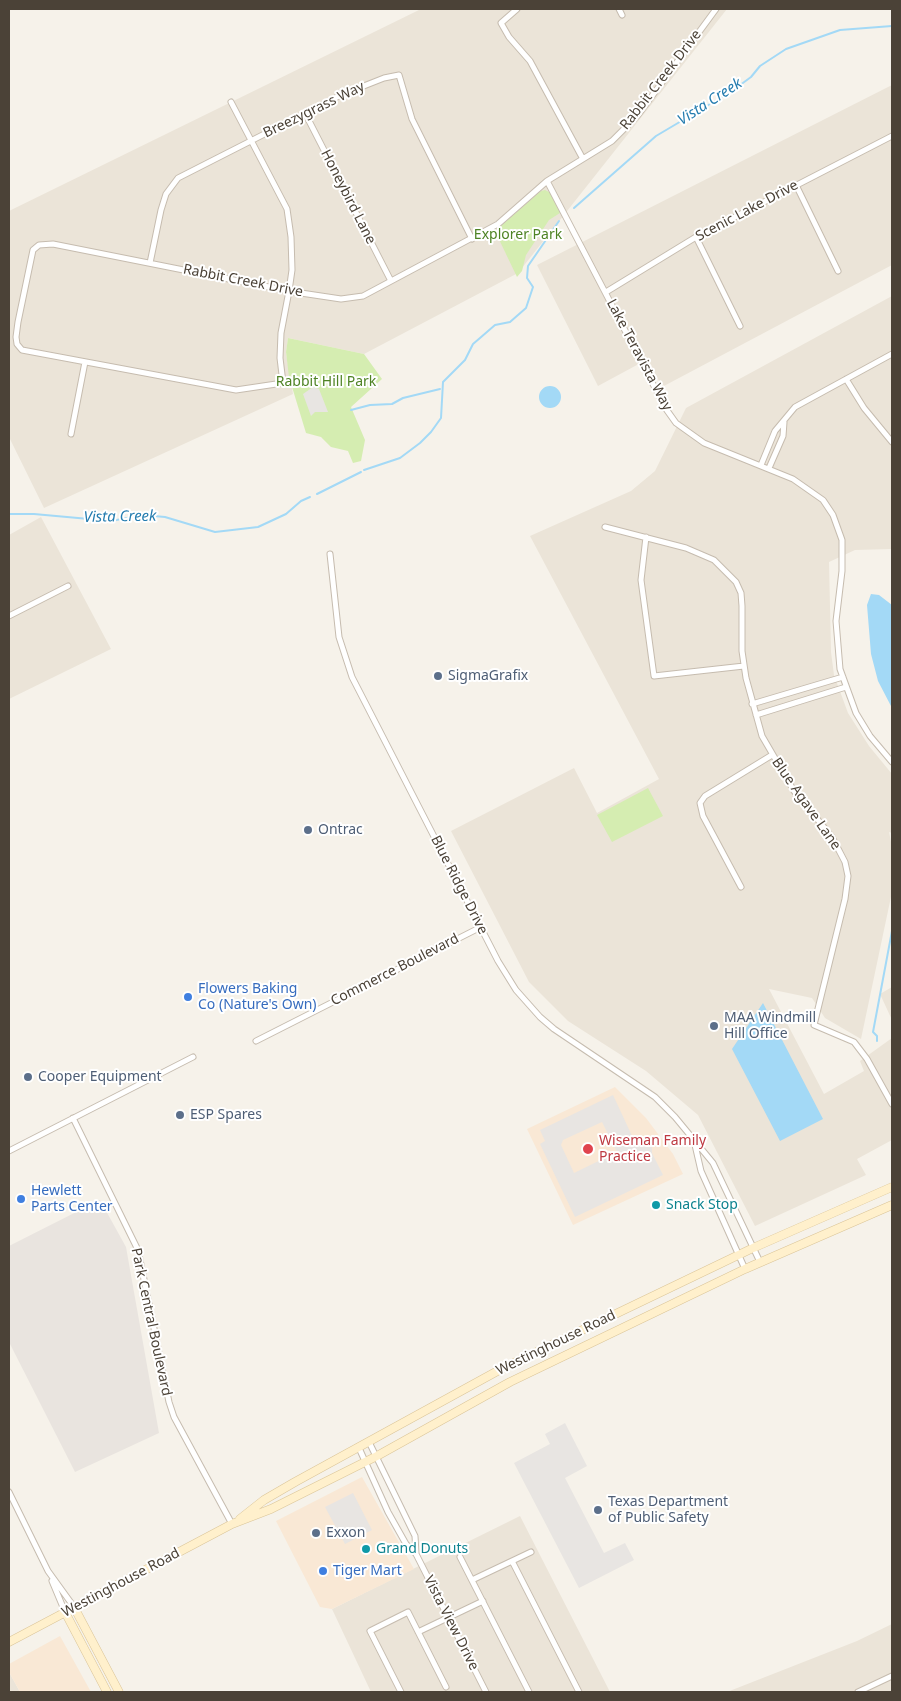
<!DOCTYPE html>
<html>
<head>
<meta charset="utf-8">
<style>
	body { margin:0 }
	#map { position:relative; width:901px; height:1701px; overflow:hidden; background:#f6f2ea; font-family:"Noto Sans",sans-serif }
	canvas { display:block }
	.frame { position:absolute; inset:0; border:10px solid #4b4237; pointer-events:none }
</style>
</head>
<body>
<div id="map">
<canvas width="901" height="1701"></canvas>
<div class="frame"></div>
</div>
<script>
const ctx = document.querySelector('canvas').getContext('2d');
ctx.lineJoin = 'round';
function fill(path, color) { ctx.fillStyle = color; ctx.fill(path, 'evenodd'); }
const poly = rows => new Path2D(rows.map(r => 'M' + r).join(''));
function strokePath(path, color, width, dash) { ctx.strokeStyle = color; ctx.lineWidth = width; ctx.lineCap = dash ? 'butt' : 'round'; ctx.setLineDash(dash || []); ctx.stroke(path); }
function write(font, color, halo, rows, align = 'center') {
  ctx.font = font + ' "Noto Sans",sans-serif'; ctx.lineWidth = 4; ctx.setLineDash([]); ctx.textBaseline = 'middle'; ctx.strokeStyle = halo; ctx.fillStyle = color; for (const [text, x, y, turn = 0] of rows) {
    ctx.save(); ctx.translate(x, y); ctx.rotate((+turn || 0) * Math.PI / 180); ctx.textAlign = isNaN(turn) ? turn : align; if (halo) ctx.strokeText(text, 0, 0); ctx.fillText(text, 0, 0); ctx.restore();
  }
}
fill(poly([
	[421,9,727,9,518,273,364,354,288,338,286,353,293,394,44,508,9,437,9,211],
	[892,85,892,265,662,387,648,359,598,386,537,265],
	[892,296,892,549,855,550,829,562,831,652,834,675,848,713,869,746,892,774,892,833,889,832,892,847,892,892,861,1039,825,1018,812,998,769,989,824,1094,864,1071,860,1061,892,1038,892,1140,857,1159,866,1175,755,1226,698,1115,646,1071,568,1021,529,982,451,831,574,768,597,813,659,779,530,536,631,491,655,471,686,408],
	[41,517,111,649,9,699,9,535],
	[892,987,892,1020,880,994],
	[520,1516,610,1692,371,1692,332,1609],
	[892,1624,892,1692,727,1692,857,1641],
	[9,1672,20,1692,9,1692]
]), '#ebe4d8');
fill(poly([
	[615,1087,646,1118,673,1154,683,1174,573,1225,527,1129],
	[362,1477,414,1569,332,1609,320,1607,276,1521],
	[60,1636,91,1692,20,1692,9,1672,9,1664]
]), '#f9e8d5');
fill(poly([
	[100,1200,126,1247,159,1433,75,1472,9,1342,9,1246]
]), '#e9e4df');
fill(poly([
	[545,190,551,193,560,213,549,220,526,255,522,271,517,277,495,231,541,191],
	[288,338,364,354,382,379,351,407,365,440,361,461,353,463,348,451,331,447,321,437,306,433,289,377,286,352],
	[648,788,663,816,612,842,597,815]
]), '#d5edb1');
fill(poly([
	[313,387,319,389,328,412,315,412,311,416,303,394],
	[613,1095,633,1138,652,1138,652,1153,663,1175,575,1217,540,1144,545,1141,540,1130],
	[602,1122,617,1152,574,1173,561,1145,563,1140],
	[565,1423,587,1466,565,1478,604,1553,625,1543,634,1560,579,1588,514,1463,550,1444,545,1434],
	[353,1493,372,1530,345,1544,325,1507]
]), '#e8e5e2');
fill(poly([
	'539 397a11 11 0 1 1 22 0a11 11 0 1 1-22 0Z',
	[871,594,879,595,892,605,892,708,878,681,871,654,867,605],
	[763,1003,823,1119,780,1141,732,1049]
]), '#a3d9f6');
strokePath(poly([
	[574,208,656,136,732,91,751,77,760,66,786,49,840,30,892,26],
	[351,410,370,405,392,404,403,398,440,389],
	[364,470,400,458,420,443,431,432,441,418,443,382,465,360,473,344,480,338,495,325,510,322,526,308,533,287,527,278,528,266,559,221],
	[317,494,361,472],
	[9,514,34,514,111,521,143,515,165,517,215,532,258,527,286,514,301,501,310,497],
	[877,1041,877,1036,873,1032,892,931]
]), '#a3d9f6', 2);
const minor = poly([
	[517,9,501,23,509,37,530,61,583,159],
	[619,9,622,15],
	[231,102,287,209,291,237,292,270,289,291,281,333,280,358,283,383,236,390,22,350,17,344,16,337,18,322,33,250,39,245,53,244,289,291,301,293,341,299,363,296,498,224,547,181,612,141,638,115,716,9],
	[305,113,391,281],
	[547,181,666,409,676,423,704,443,793,479,823,500,833,515,842,540,842,571,836,621,840,669,856,713,870,736,892,762],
	[796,185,838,271],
	[696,237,740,326],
	[150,263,161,210,166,194,178,178,341,95,384,78,399,75,412,119,472,239],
	[606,292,696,237,892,136],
	[846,379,864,408,892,442],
	[71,434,85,362],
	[761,465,775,431,795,407,892,354],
	[769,468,783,436,784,422],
	[605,527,686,548,714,560,736,582,741,593,742,606,742,651,746,678,762,736,794,791,832,837,845,862,848,876,845,899,814,1025,854,1042,867,1059,892,1104],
	[646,537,641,580,654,676,744,666],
	[330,554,339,637,352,677,498,961,516,990,540,1017,554,1029,655,1097,675,1117,713,1163,760,1262],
	[9,616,68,586],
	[752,704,843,677],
	[756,715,846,687],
	[741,887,703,816,700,803,705,796,772,755],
	[256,1041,481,927],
	[73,1118,138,1250,169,1402,174,1417,232,1524],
	[695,1145,701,1171,745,1269],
	[9,1151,193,1057],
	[369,1442,415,1536,416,1553],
	[359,1448,388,1512,406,1544,416,1554,486,1692],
	[9,1492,48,1571,74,1607],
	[460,1557,529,1692],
	[512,1561,579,1692],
	[472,1580,531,1552],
	[52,1581,65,1612],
	[418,1632,483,1601],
	[401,1692,370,1631,408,1612,446,1687],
	[858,1692,892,1676]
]);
const secondary = poly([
	[240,1519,264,1500,295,1482,503,1368,753,1248,892,1187],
	[74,1607,119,1692],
	[65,1612,107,1692],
	[9,1642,232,1524,271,1509,377,1456,510,1382,745,1269,892,1205]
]);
strokePath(minor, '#c6bcaf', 7);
strokePath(secondary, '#dac497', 9);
strokePath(minor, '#fff', 5);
strokePath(secondary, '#fff0cc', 8);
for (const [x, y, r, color] of [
	[438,676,5,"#5c6f8a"],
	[308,830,5,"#5c6f8a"],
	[188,997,5,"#3f7fe0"],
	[714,1026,5,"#5c6f8a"],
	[28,1077,5,"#5c6f8a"],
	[180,1115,5,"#5c6f8a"],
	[588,1149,6,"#e0444e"],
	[21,1199,5,"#3f7fe0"],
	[656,1205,5,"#0f9aa8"],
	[598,1510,5,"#5c6f8a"],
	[316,1533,5,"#5c6f8a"],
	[366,1549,5,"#0f9aa8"],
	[323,1571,5,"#3f7fe0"]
]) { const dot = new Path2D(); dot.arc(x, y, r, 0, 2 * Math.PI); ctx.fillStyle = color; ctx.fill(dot); strokePath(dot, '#fff', 2); }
write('14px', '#4b4237', '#fff', [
	["Rabbit Creek Drive",661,80,-52],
	["Breezygrass Way",314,110,-26],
	["Honeybird Lane",348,197,63],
	["Scenic Lake Drive",747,211,-28],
	["Rabbit Creek Drive",243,281,11],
	["Lake Teravista Way",639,355,62],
	["Blue Agave Lane",806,804,55],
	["Blue Ridge Drive",459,885,63],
	["Commerce Boulevard",395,970,-27],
	["Park Central Boulevard",151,1322,78],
	["Westinghouse Road",556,1343,-26],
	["Westinghouse Road",121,1583,-28],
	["Vista View Drive",451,1623,63]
]);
write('14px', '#4e8324', '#fff', [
	["Explorer Park",518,235],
	["Rabbit Hill Park",326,382]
]);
write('14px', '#4e5e75', '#fff', [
	["SigmaGrafix",448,676],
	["Ontrac",318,830],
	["MAA Windmill",724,1018],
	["Hill Office",724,1034],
	["Cooper Equipment",38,1077],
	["ESP Spares",190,1115],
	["Texas Department",608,1502],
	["of Public Safety",608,1518],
	["Exxon",326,1533]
], 'left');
write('14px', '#366cbe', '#fff', [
	["Flowers Baking",198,989],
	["Co (Nature's Own)",198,1005],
	["Hewlett",31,1191],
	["Parts Center",31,1207],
	["Tiger Mart",333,1571]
], 'left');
write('14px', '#be3a42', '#fff', [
	["Wiseman Family",599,1141],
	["Practice",599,1157]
], 'left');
write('14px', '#0d838f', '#fff', [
	["Snack Stop",666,1205],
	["Grand Donuts",376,1549]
], 'left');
write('italic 15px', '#247caf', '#fff', [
	["Vista Creek",710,102,-33],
	["Vista Creek",120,517,-1]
]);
</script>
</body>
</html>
